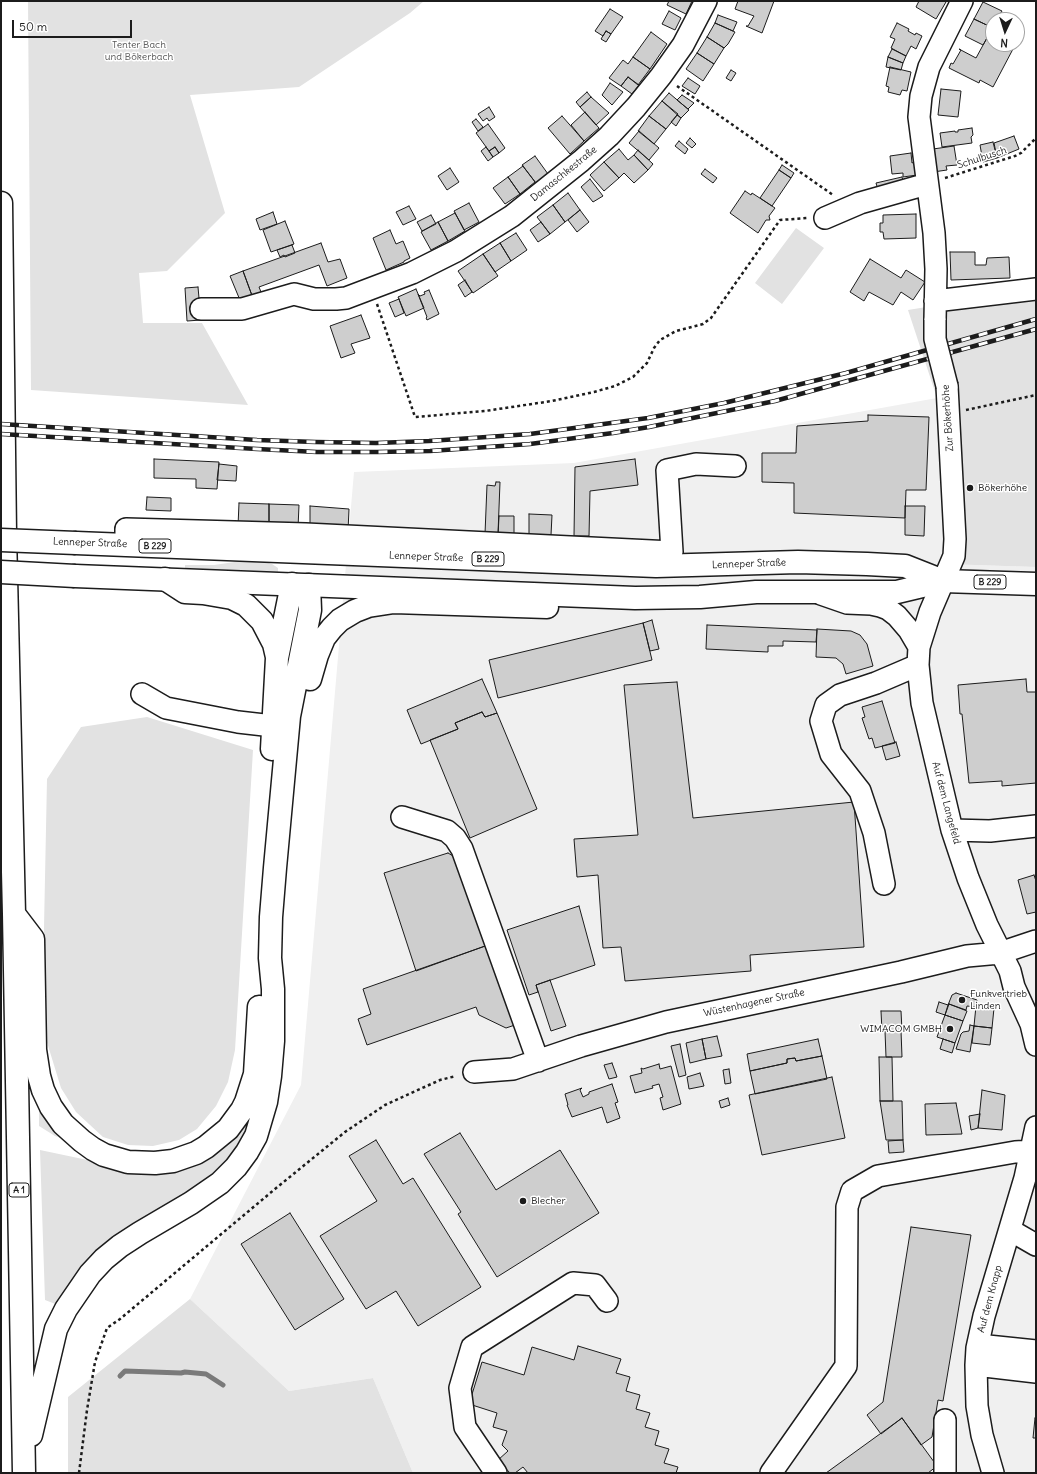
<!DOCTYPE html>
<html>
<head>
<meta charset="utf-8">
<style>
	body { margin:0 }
	#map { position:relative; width:1037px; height:1474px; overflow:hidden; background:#fff; font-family:Delius,sans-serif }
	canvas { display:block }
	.frame { position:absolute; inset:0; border:2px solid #1c1c1c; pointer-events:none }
	.north { position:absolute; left:985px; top:12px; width:40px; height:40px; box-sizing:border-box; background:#fff; border:1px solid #a4a4a4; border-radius:50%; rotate:184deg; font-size:11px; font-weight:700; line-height:16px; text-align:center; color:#1c1c1c }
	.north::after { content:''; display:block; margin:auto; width:14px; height:18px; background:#1c1c1c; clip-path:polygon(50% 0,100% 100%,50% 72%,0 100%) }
	.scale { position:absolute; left:12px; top:20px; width:120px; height:18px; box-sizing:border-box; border:2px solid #1c1c1c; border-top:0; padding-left:5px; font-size:12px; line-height:14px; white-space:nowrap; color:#1c1c1c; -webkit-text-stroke:3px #fff; paint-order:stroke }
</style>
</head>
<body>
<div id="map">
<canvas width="1037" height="1474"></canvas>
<div class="frame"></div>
<div class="north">N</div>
<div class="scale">50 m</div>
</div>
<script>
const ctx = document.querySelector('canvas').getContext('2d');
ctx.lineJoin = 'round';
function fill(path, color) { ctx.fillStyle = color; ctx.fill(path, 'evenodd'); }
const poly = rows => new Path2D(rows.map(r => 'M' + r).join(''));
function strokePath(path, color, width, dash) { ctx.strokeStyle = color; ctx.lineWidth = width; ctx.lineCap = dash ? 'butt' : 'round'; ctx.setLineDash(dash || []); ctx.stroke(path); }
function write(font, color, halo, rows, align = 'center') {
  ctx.font = font + ' Delius,sans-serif'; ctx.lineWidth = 3; ctx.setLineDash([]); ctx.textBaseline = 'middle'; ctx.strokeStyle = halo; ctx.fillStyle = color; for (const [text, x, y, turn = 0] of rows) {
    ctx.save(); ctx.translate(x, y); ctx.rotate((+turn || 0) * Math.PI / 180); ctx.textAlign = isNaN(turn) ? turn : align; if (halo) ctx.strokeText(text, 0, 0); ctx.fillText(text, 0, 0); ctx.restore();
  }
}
fill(poly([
	[937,398,944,564,1036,567,1036,1473,413,1473,373,1378,289,1391,190,1299,301,1085,354,472,574,463]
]), '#f0f0f0');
fill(poly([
	[28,1,424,1,410,13,299,87,190,95,225,213,167,271,139,273,143,323,202,323,248,405,31,390],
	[796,228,824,248,782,304,755,283],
	[1036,284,1036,567,944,564,937,398,908,310,1018,292],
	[248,560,261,561,272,564,278,568,278,573,276,574,185,569,185,565,214,565],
	[147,717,253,750,235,1050,228,1082,216,1106,197,1129,179,1140,153,1146,128,1145,103,1137,76,1112,61,1088,42,1026,47,779,81,727],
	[256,1101,244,1140,221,1171,58,1305,45,1300,40,1150,97,1162,114,1170,136,1174,161,1173],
	[39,1108,42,1108,66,1140,55,1136,39,1126],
	[190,1299,289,1391,373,1378,413,1473,68,1473,68,1397]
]), '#e2e2e2');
strokePath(poly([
	[120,1376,125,1371,181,1373,185,1372,206,1374,223,1385]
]), '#7a7a7a', 5);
const building = poly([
	[669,1,692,1,686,14,667,5,669,1],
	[738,1,774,1,762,33,746,26,748,26,754,16,735,9,738,1],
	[919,1,944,1,946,2,936,19,916,7,919,1],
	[983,2,1002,11,997,20,993,20,993,28,974,19,983,2],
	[610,9,623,17,611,34,606,31,603,36,595,31,610,9],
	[669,11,681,18,675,30,662,24,669,11],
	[718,15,737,22,733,31,715,23,718,15],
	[974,19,993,28,983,45,965,36,974,19],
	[715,23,735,32,728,44,724,48,707,37,715,23],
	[897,23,909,29,908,31,915,35,916,33,922,36,916,49,911,46,906,56,891,48,895,39,890,37,897,23],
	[606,31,611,34,606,42,601,39,606,31],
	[651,32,667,44,650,69,633,57,651,32],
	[988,36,993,38,993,44,1003,44,1013,49,993,87,980,80,979,83,949,68,951,63,953,64,961,50,959,49,976,58,988,36],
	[707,37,724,48,714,64,697,53,707,37],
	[892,49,906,56,903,63,888,57,892,49],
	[697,53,714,64,703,81,686,69,697,53],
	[633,57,650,69,638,85,628,77,621,86,609,78,623,60,628,64,633,57],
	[888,57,903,63,901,70,886,67,888,57],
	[890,67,911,72,907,91,902,90,900,95,888,92,889,87,886,86,890,67],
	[731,70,736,73,731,81,726,78,731,70],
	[628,77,639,85,632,94,621,86,628,77],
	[688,78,700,86,695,94,682,86,688,78],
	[610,83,623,92,612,105,602,95,610,83],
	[941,89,961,91,958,117,938,115,941,89],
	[587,92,591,97,580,107,576,102,587,92],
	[669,93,689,110,681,118,662,101,669,93],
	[682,95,694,103,688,109,677,100,682,95],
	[591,97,609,113,596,125,580,107,591,97],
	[662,101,678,114,666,129,649,116,662,101],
	[489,107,495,117,489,121,487,118,483,121,478,114,489,107],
	[585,112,599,128,584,141,571,125,585,112],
	[677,115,681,118,676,126,671,122,677,115],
	[562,116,584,141,570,154,548,128,562,116],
	[649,116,666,129,654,144,638,131,649,116],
	[476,119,483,127,478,131,472,122,476,119],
	[488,124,505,148,499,153,495,147,489,151,476,133,488,124],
	[972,128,973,135,971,137,972,143,942,147,940,133,955,131,955,132,958,132,958,130,972,128],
	[639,131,659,148,649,160,629,143,639,131],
	[1014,136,1019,149,997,158,994,143,1014,136],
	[690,138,696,144,692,148,686,143,690,138],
	[679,141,688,149,685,154,675,146,679,141],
	[993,142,997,158,983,162,980,145,993,142],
	[954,146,957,165,946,166,947,170,933,172,933,149,954,146],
	[486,147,493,157,488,161,481,151,486,147],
	[495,147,499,153,493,157,489,151,495,147],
	[619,149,628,160,634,155,648,170,634,183,624,173,619,178,604,162,619,149],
	[638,150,653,164,648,170,634,155,638,150],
	[911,153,912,163,914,162,917,175,903,177,903,173,892,174,890,156,911,153],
	[535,156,548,174,536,183,522,165,535,156],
	[604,162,619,178,604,191,590,175,604,162],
	[782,165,794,173,791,178,779,170,782,165],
	[523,166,535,182,520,194,508,177,523,166],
	[450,168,459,182,447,190,438,176,450,168],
	[705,169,717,178,713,183,701,174,705,169],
	[779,170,791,178,772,206,760,198,779,170],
	[508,177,520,194,505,204,493,188,508,177],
	[902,177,904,184,878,190,876,183,902,177],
	[590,179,603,196,593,202,581,187,590,179],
	[745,191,751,195,752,193,775,208,769,216,770,220,766,220,758,233,730,213,745,191],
	[568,193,580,210,565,222,553,205,568,193],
	[469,203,479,222,464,230,454,211,469,203],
	[553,205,565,222,550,234,537,217,553,205],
	[409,206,416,219,403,225,396,212,409,206],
	[580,210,589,222,577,232,568,220,580,210],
	[273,212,277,224,260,230,256,219,273,212],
	[455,213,465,231,448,241,438,222,455,213],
	[916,214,916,238,884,239,883,232,880,232,880,223,883,223,883,215,916,214],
	[431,215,436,224,422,231,417,222,431,215],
	[285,221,294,244,271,252,263,230,285,221],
	[438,222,448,241,431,250,421,232,438,222],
	[541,222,550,234,538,242,530,230,541,222],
	[390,230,396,244,403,241,410,258,404,261,404,262,386,270,373,238,390,230],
	[516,233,527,250,511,261,500,243,516,233],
	[321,243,328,262,340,259,347,278,327,286,319,265,259,287,263,297,254,301,243,271,321,243],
	[500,243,511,261,495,272,483,254,500,243],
	[292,245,295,253,285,257,284,255,280,257,277,250,292,245],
	[950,252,975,252,975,265,986,265,987,258,1009,257,1010,278,951,280,950,252],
	[483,254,498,276,473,293,458,271,483,254],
	[870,259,901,278,906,270,925,282,913,300,901,292,893,305,869,292,864,301,850,292,870,259],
	[243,271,254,301,242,305,230,276,243,271],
	[465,280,472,292,465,297,458,285,465,280],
	[198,287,201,320,187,321,185,288,198,287],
	[416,289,424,308,406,316,398,297,416,289],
	[429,290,439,314,427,320,426,318,427,317,418,294,420,296,425,294,424,292,429,290],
	[399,299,404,313,395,317,389,303,399,299],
	[361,315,370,338,351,344,355,353,341,358,330,326,361,315],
	[868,415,929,417,926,490,906,490,905,518,794,513,794,483,762,482,762,453,796,453,797,426,868,421,868,415],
	[154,459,219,462,217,489,196,488,196,479,154,478,154,459],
	[635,459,638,485,590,491,589,536,574,536,575,467,635,459],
	[219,464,237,466,236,481,217,480,219,464],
	[496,482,500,482,498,534,485,534,487,485,495,486,496,482],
	[147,497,171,498,171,511,146,510,147,497],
	[239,503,269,504,269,527,238,526,239,503],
	[269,504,299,505,298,528,269,527,269,504],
	[310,506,349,509,348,531,310,529,310,506],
	[905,506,925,506,924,536,905,535,905,506],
	[529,514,552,515,551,535,529,535,529,514],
	[499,516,514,516,514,537,498,536,499,516],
	[652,620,659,649,650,651,643,623,652,620],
	[643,623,652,660,498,698,489,660,643,623],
	[707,625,817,630,816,642,783,641,783,646,768,646,768,652,706,649,707,625],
	[817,629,851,631,860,635,867,644,873,666,846,674,843,664,836,658,816,657,817,629],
	[482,679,497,713,485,717,482,712,455,723,458,729,421,744,407,710,482,679],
	[1026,679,1027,692,1036,692,1036,783,1002,786,1002,781,969,783,962,714,960,714,958,685,1026,679],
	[677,682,693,818,854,802,864,947,750,955,751,971,625,981,621,947,603,948,598,875,577,877,574,839,638,835,624,685,677,682],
	[882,701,895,743,875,748,872,738,869,739,862,718,865,717,862,707,882,701],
	[482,712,485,717,497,713,537,809,470,838,430,740,458,729,455,723,482,712],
	[896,742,900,756,886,760,882,746,896,742],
	[448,853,460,860,488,945,416,971,384,873,448,853],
	[1034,875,1036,881,1036,912,1027,914,1018,880,1034,875],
	[579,906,595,965,536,985,538,992,529,995,507,930,579,906],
	[488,945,515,1025,506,1028,479,1015,476,1007,367,1045,358,1019,371,1014,363,989,488,945],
	[550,980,566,1026,551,1031,536,985,550,980],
	[956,993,977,1000,976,1007,967,1006,966,1010,949,1004,948,1005,952,995,956,993],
	[939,1002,948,1005,945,1015,936,1012,939,1002],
	[949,1004,967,1011,963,1021,945,1015,949,1004],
	[976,1006,994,1008,992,1028,974,1026,976,1006],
	[881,1011,901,1011,902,1031,882,1031,881,1011],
	[945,1015,963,1021,955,1043,937,1037,945,1015],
	[970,1025,974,1026,970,1052,956,1049,961,1034,963,1032,969,1031,970,1025],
	[974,1026,992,1028,990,1045,972,1043,974,1026],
	[885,1031,901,1031,902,1057,886,1057,885,1031],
	[717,1036,722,1056,706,1059,702,1039,717,1036],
	[702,1039,706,1059,690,1063,686,1043,702,1039],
	[818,1039,822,1056,796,1061,795,1058,787,1059,787,1063,750,1071,747,1054,818,1039],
	[943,1039,955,1043,952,1053,940,1049,943,1039],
	[680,1044,686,1075,679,1077,671,1046,680,1044],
	[822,1056,827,1079,755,1094,750,1071,787,1063,787,1059,795,1058,796,1061,822,1056],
	[879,1057,892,1057,893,1101,880,1101,879,1057],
	[612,1063,617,1077,609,1079,604,1065,612,1063],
	[659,1064,660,1069,671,1066,681,1104,663,1110,660,1098,663,1097,659,1084,652,1086,653,1088,635,1093,630,1076,642,1073,641,1068,643,1069,659,1064],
	[729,1069,731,1083,725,1084,723,1070,729,1069],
	[700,1073,704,1086,689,1089,687,1077,700,1073],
	[832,1077,845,1138,762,1155,749,1095,832,1077],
	[612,1084,618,1102,615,1103,620,1118,607,1123,602,1107,572,1117,567,1105,568,1105,565,1094,582,1088,580,1090,583,1097,589,1094,589,1092,612,1084],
	[982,1090,1005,1095,1002,1130,978,1128,982,1090],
	[728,1098,730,1105,721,1108,719,1101,728,1098],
	[880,1101,902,1101,903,1140,886,1140,880,1101],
	[956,1103,962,1134,926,1135,925,1104,956,1103],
	[980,1114,978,1128,971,1130,969,1116,980,1114],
	[460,1133,496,1190,560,1150,599,1213,497,1277,458,1214,461,1212,424,1154,460,1133],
	[376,1140,403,1184,413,1178,481,1287,418,1326,396,1291,366,1309,320,1236,377,1201,349,1156,376,1140],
	[903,1140,904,1152,889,1153,888,1141,903,1140],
	[290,1213,344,1299,295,1330,241,1244,290,1213],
	[911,1227,971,1235,943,1401,938,1400,932,1437,921,1445,902,1418,881,1434,867,1415,883,1402,911,1227],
	[578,1346,621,1359,616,1373,630,1377,626,1391,640,1395,636,1409,650,1413,645,1427,659,1431,655,1445,669,1449,664,1463,678,1467,676,1473,528,1473,523,1467,515,1473,510,1473,498,1460,508,1451,502,1445,507,1431,493,1427,497,1413,469,1404,482,1362,524,1375,532,1347,574,1360,578,1346],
	[902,1418,937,1466,928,1473,826,1473,902,1418],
	[1035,1418,1036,1418,1036,1438,1033,1438,1035,1418]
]);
fill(building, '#cecece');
strokePath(building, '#1c1c1c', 1);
const minor = poly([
	[825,218,860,203,927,184],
	[935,301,1036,289],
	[201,309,242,309,294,294,314,299,336,299,346,298,412,273,456,251,512,216,581,161,609,136,636,107,661,76,683,45,706,1],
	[935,320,936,269,934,233,919,117,921,96,929,67,962,1],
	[947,386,955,539,954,556,930,612,919,647,918,665,922,703,952,830,968,878,987,925,1010,971,1014,987,1031,1024,1036,1045],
	[126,545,126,529,306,534,672,552,667,470,696,464,735,466],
	[821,594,847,603,871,604,880,606,888,609,897,616,909,630,919,647],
	[142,694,166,708,238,722,273,726],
	[402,817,447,831,455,838,462,849,538,1061],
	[952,830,990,831,1036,826],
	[884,884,874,833,860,791,831,754,821,721,826,705,840,695,876,683,918,665],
	[474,1072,513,1069,581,1046,666,1022,901,972,967,956,1000,953,1036,941],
	[1010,1230,1036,1245],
	[978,1345,1036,1351],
	[976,1365,1036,1372],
	[945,1420,945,1473],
	[496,1473,465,1427,460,1388,472,1347,573,1283,595,1285,607,1301],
	[771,1473,846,1366,847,1207,852,1191,878,1176,1015,1152,1032,1151],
	[993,1473,982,1435,977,1406,976,1365,977,1348,984,1316,1025,1178,1036,1127]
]);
const major = poly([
	[76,543,656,566,798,562,867,564,905,566,943,581],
	[75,576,635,598,700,597,756,592,897,592,943,581,1036,584]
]);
const highway = poly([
	[1,203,5,534,14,914,24,1473],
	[165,579,185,592,203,593,232,598,246,605,262,621,274,644,277,657],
	[310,679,317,655,324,638,332,628,340,620,355,611,368,606,394,602,547,607],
	[272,749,277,658,292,584],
	[14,914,33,939,35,1050,39,1076,43,1090,51,1107,63,1124,82,1141,93,1149,104,1155,128,1162,155,1163,173,1161,196,1153,206,1147,228,1129,242,1110,246,1102,255,1074,259,1007],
	[31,1435,56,1329,66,1309,90,1274,104,1259,120,1246,140,1233,191,1203,220,1183,236,1167,247,1152,256,1136,266,1102,270,1076,273,1041,273,989,270,958,271,917,275,868,289,716,310,610,309,585]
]);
strokePath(minor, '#1c1c1c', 24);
strokePath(major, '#1c1c1c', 25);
strokePath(highway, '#1c1c1c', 25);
strokePath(poly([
	[677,86,833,195],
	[945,178,1015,156,1021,153,1036,138],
	[377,304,415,417,485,411,552,401,594,392,615,386,633,377,647,363,654,348,660,340,676,331,703,324,711,318,780,220,808,218],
	[966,410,1036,395],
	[79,1473,87,1410,95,1362,107,1328,120,1319,275,1189,345,1132,385,1105,440,1080,456,1076]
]), '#1c1c1c', 2.5, [3, 3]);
strokePath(minor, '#fff', 21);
strokePath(major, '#fff', 22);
strokePath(highway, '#fff', 22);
const rail = poly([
	[1,424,257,440,316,442,376,443,429,441,530,434,648,418,724,403,846,373,1036,319],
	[1,434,257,449,317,452,377,452,430,451,530,444,613,433,649,427,775,401,1036,329]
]);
strokePath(rail, '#1c1c1c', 4.5);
strokePath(rail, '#fff', 3, [9]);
const minorBridge = poly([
	[935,320,935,339,947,386]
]);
const majorBridge = poly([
	[1,540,76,543],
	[1,572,75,576]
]);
strokePath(minorBridge, '#1c1c1c', 24, []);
strokePath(majorBridge, '#1c1c1c', 25, []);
strokePath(minorBridge, '#fff', 21);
strokePath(majorBridge, '#fff', 22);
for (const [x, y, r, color] of [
	[970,488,4,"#1c1c1c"],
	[962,1000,4,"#1c1c1c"],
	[950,1029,4,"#1c1c1c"],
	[523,1201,4,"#1c1c1c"]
]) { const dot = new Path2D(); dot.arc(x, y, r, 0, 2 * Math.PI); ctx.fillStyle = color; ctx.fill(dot); strokePath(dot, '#fff', 1.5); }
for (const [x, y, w] of [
	[155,546,32],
	[488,559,32],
	[990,582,32],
	[19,1190,20]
]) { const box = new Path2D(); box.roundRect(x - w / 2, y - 7, w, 14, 3); ctx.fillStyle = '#fff'; ctx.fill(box); strokePath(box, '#1c1c1c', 1); }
write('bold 9px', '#1c1c1c', null, [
	["B 229",155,546],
	["B 229",488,559],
	["B 229",990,582],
	["A 1",19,1190]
]);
write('10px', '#575757', '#fff', [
	["Tenter Bach",139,45],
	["und Bökerbach",139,57]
]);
write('10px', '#1c1c1c', '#fff', [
	["Schulbusch",982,158,-18],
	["Damaschkestraße",564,174,-39],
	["Zur Bökerhöhe",948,418,-94],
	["Lenneper Straße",90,543,2],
	["Lenneper Straße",426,557,2],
	["Lenneper Straße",749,564,-2],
	["Auf dem Langefeld",946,803,75],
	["Wüstenhagener Straße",754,1003,-12],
	["Auf dem Knapp",990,1299,-75]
]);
write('10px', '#1c1c1c', '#fff', [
	["Bökerhöhe",978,488],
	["Funkvertrieb",970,994],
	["Linden",970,1006],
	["WIMACOM GMBH",942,1029,"right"],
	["Blecher",531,1201]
], 'left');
</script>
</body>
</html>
